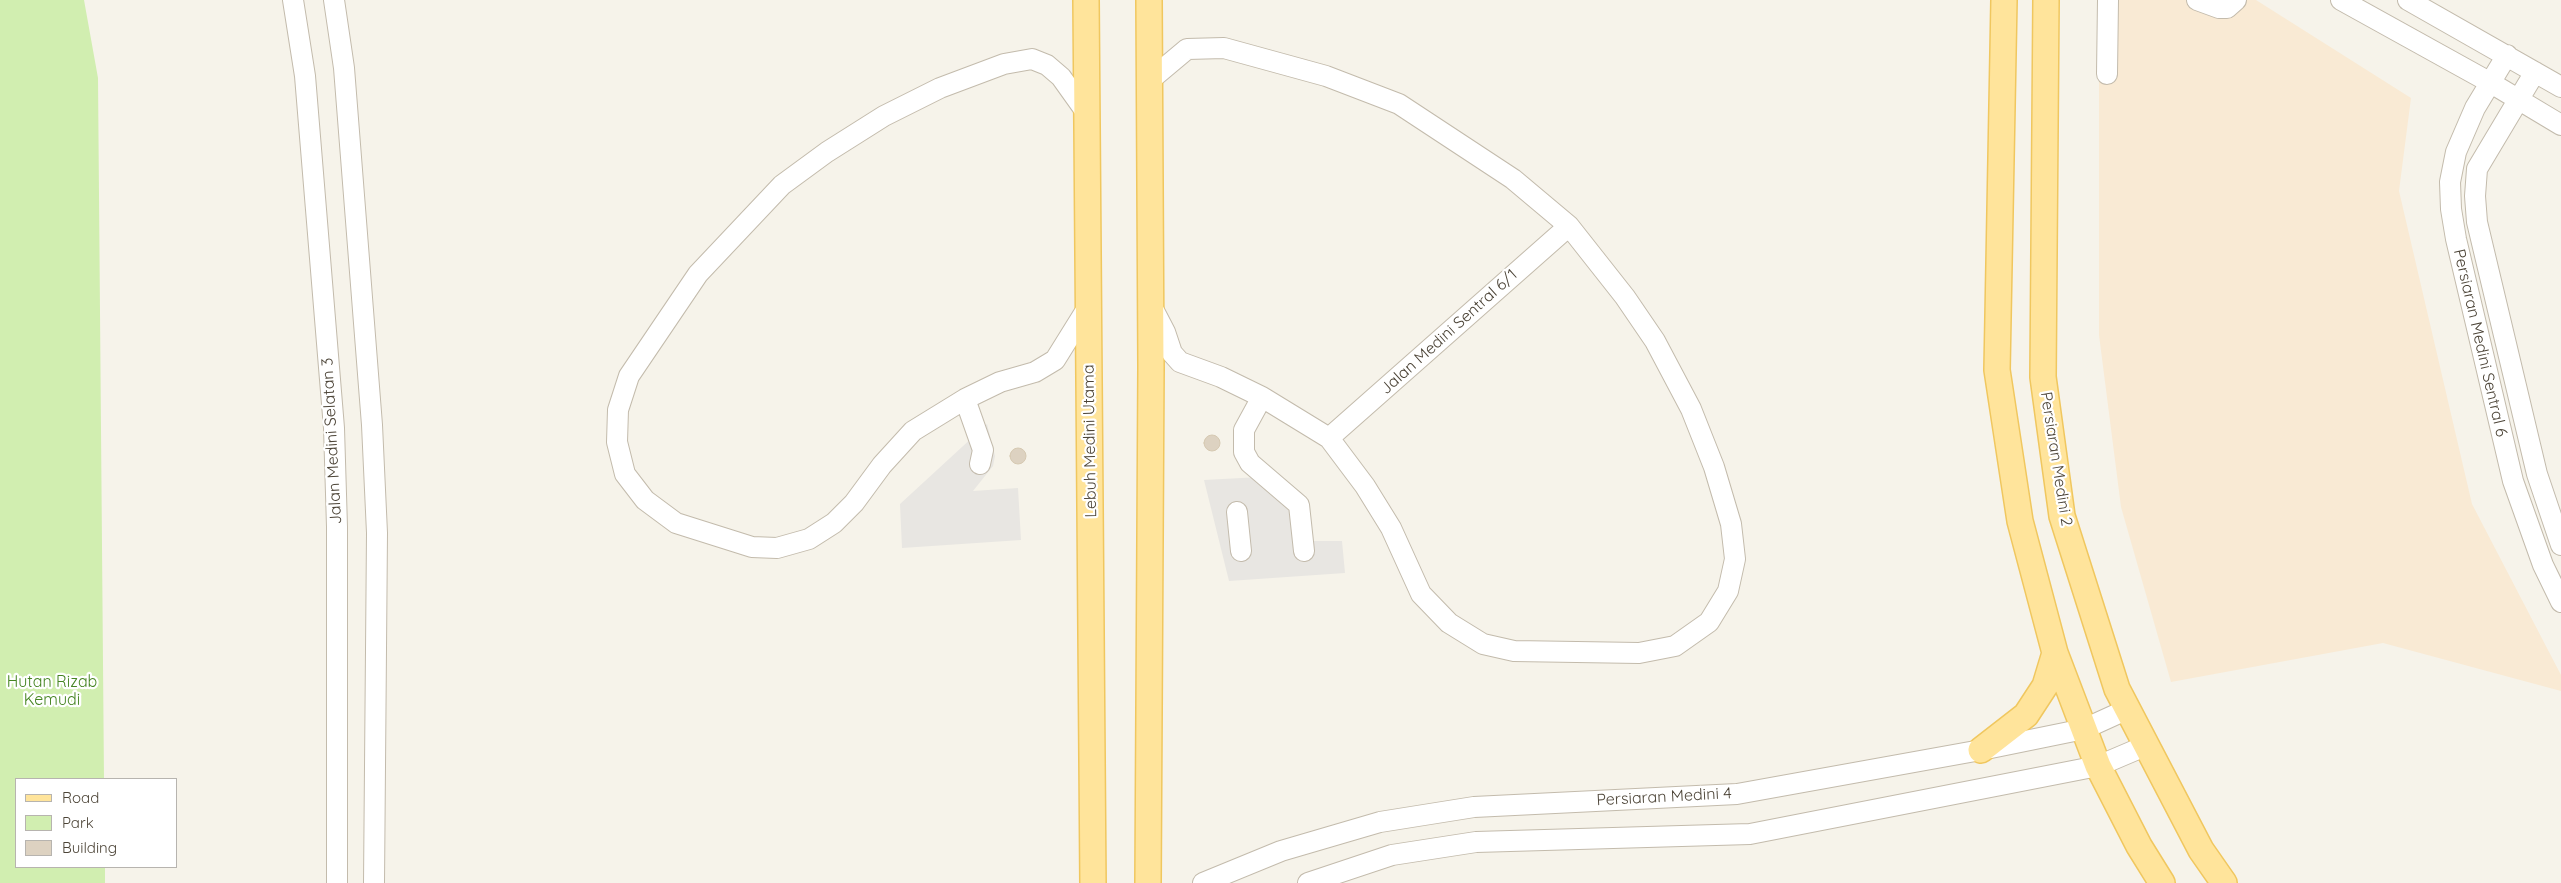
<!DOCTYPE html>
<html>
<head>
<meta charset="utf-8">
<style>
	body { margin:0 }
	#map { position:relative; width:2561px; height:883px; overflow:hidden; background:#f6f3ea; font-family:Quicksand,sans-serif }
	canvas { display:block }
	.legend { position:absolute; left:15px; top:778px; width:162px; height:90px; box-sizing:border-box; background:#fff; border:1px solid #b7b4af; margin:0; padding:6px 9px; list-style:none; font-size:15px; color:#4c4437 }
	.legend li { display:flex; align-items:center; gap:10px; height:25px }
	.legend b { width:25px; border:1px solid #b7b4af }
</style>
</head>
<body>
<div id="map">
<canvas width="2561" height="883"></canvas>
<ul class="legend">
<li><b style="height:6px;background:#ffe49b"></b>Road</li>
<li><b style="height:14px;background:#d1eeb0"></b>Park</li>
<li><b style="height:14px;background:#ddd2c1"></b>Building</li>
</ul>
</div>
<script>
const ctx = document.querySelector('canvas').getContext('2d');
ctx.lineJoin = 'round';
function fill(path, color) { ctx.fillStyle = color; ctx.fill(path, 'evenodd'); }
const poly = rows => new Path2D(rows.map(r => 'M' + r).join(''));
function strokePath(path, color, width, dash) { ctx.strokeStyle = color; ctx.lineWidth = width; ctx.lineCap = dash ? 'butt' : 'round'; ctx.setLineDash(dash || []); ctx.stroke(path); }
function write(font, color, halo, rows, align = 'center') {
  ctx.font = font + ' Quicksand,sans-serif'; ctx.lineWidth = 4.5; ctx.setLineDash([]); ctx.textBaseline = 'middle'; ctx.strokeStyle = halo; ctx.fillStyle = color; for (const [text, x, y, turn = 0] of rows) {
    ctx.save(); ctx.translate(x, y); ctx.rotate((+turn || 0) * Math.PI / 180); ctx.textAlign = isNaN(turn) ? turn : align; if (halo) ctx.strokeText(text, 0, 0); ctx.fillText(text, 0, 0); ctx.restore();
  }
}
fill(poly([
	[2099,0,2256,0,2411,98,2399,191,2472,504,2561,675,2561,691,2383,643,2171,682,2121,507,2099,335]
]), '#f9ead4');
fill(poly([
	[0,0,84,0,98,78,104,779,16,779,16,867,105,867,105,883,0,883]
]), '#d1eeb0');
fill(poly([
	[987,424,995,456,993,466,973,491,1018,488,1021,540,902,548,900,504],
	[1279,476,1302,493,1309,502,1312,541,1342,541,1345,573,1229,581,1204,480]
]), '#e8e6e2');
const building = poly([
	'1204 443a8 8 0 1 1 16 0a8 8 0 1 1-16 0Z',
	'1010 456a8 8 0 1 1 16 0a8 8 0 1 1-16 0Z'
]);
fill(building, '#ddd2c1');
strokePath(building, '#d5c8b1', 1);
const minor = poly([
	[293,0,305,76,334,428,337,527,337,883],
	[334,0,344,68,372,425,377,533,374,883],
	[2197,0,2219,8,2227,8,2236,0],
	[2341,0,2491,83,2561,125],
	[2408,0,2561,87],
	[2507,55,2475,108,2456,152,2450,182,2451,209,2456,239,2513,481,2543,565,2561,602],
	[2535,72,2477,169,2475,196,2477,222,2537,474,2561,545],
	[2107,74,2108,0],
	[1150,80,1187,49,1224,48,1326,76,1399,104,1513,179,1569,226,1625,297,1655,341,1691,409,1714,467,1731,524,1735,559,1728,591,1709,622,1675,646,1639,653,1514,651,1483,644,1449,623,1421,594,1391,528,1365,486,1329,438,1262,397,1221,377,1180,362,1172,353,1165,332,1151,305],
	[1086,112,1061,77,1047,65,1032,59,1004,64,940,88,884,116,827,152,782,185,698,274,629,376,618,410,617,442,625,474,645,500,676,523,752,547,777,548,809,539,834,523,854,503,882,465,913,431,965,399,1000,382,1035,372,1055,360,1088,307],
	[1262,397,1244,430,1244,452,1250,463,1299,505,1304,551],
	[965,399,983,450,980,464],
	[1329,438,1569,226],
	[1237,512,1241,551],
	[1203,883,1281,851,1380,822,1474,807,1737,794,1981,750,2084,729,2128,709],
	[1308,883,1392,855,1476,842,1750,834,2098,766,2145,746]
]);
const major = poly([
	[1086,0,1093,883],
	[2004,0,1997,370,2020,521,2055,653,2098,766,2139,846,2162,883],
	[2046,0,2043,377,2062,516,2117,689,2201,850,2224,883],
	[1981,750,2026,715,2045,686,2055,653],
	[1148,883,1151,367,1149,0]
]);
strokePath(minor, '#c3bbac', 22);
strokePath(major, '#f0c75f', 28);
strokePath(minor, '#fff', 20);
strokePath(major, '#ffe49b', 25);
write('16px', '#4c4437', '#fff', [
	["Jalan Medini Sentral 6/1",1449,332,-42],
	["Persiaran Medini Sentral 6",2480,343,77],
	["Jalan Medini Selatan 3",332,441,-93],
	["Lebuh Medini Utama",1090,441,-91],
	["Persiaran Medini 2",2056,459,81],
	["Persiaran Medini 4",1664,797,-3]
]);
write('16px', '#468523', '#fff', [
	["Hutan Rizab",52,682],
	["Kemudi",52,700]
]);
</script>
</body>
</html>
